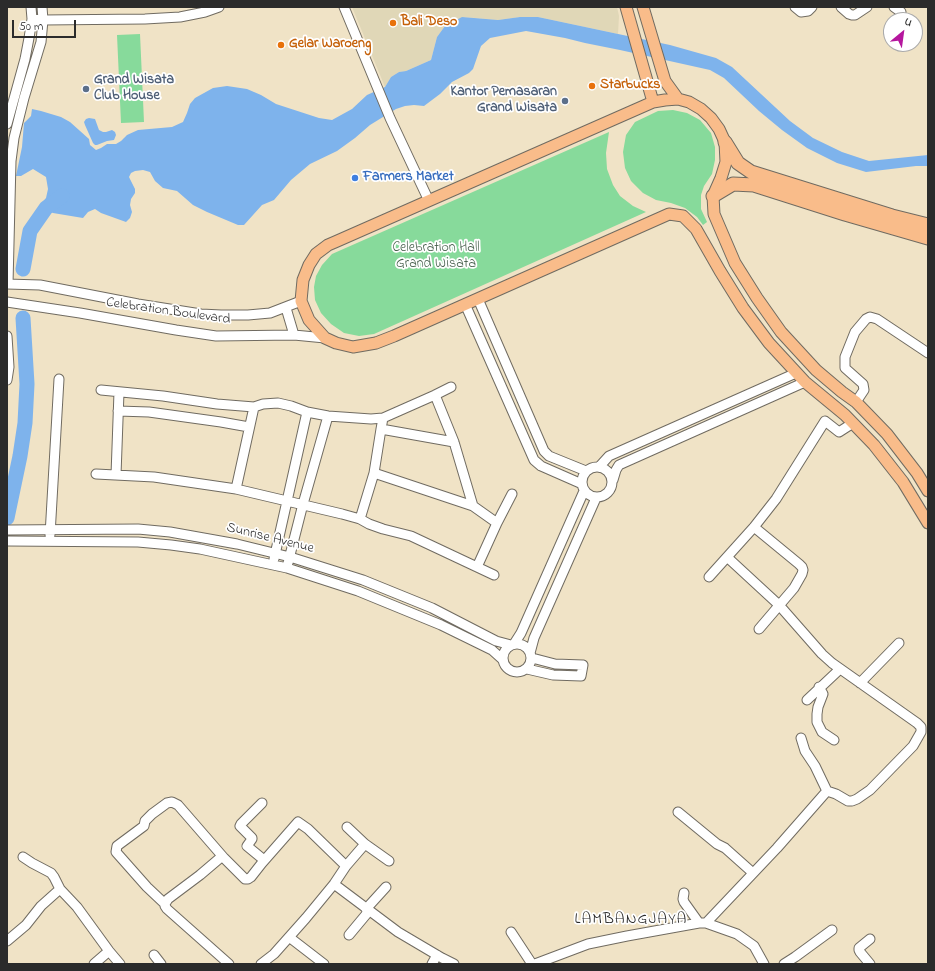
<!DOCTYPE html>
<html>
<head>
<meta charset="utf-8">
<style>
	body { margin:0 }
	#map { position:relative; width:935px; height:971px; overflow:hidden; background:#f0e3c6; font-family:"Indie Flower",sans-serif }
	canvas { display:block }
	.frame { position:absolute; inset:0; border:8px solid #2b2b2b; pointer-events:none }
	.north { position:absolute; left:883px; top:12px; width:40px; height:40px; box-sizing:border-box; background:#fff; border:1px solid #aaa; border-radius:50%; rotate:29deg; font-size:11px; font-weight:700; line-height:16px; text-align:center; color:#2b2b2b }
	.north::after { content:''; display:block; margin:auto; width:14px; height:18px; background:#b5179e; clip-path:polygon(50% 0,100% 100%,50% 72%,0 100%) }
	.scale { position:absolute; left:12px; top:20px; width:64px; height:18px; box-sizing:border-box; border:2px solid #2b2b2b; border-top:0; padding-left:5px; font-size:12px; line-height:14px; white-space:nowrap; color:#2b2b2b; -webkit-text-stroke:3px #fff; paint-order:stroke }
</style>
</head>
<body>
<div id="map">
<canvas width="935" height="971"></canvas>
<div class="frame"></div>
<div class="north">U</div>
<div class="scale">50 m</div>
</div>
<script>
const ctx = document.querySelector('canvas').getContext('2d');
ctx.lineJoin = 'round';
function fill(path, color) { ctx.fillStyle = color; ctx.fill(path, 'evenodd'); }
const poly = rows => new Path2D(rows.map(r => 'M' + r).join(''));
function strokePath(path, color, width, dash) { ctx.strokeStyle = color; ctx.lineWidth = width; ctx.lineCap = dash ? 'butt' : 'round'; ctx.setLineDash(dash || []); ctx.stroke(path); }
function write(font, color, halo, rows, align = 'center') {
  ctx.font = font + ' "Indie Flower",sans-serif'; ctx.lineWidth = 3.5; ctx.setLineDash([]); ctx.textBaseline = 'middle'; ctx.strokeStyle = halo; ctx.fillStyle = color; for (const [text, x, y, turn = 0] of rows) {
    ctx.save(); ctx.translate(x, y); ctx.rotate((+turn || 0) * Math.PI / 180); ctx.textAlign = isNaN(turn) ? turn : align; if (halo) ctx.strokeText(text, 0, 0); ctx.fillText(text, 0, 0); ctx.restore();
  }
}
fill(poly([
	[352,7,617,7,619,16,618,34,538,17,520,17,498,20,463,17,445,26,437,37,431,60,406,71,399,72,391,77,385,87]
]), '#e0d7b7');
fill(poly([
	[140,34,144,122,121,123,117,35],
	[673,110,687,113,700,120,711,133,715,147,715,160,712,174,704,186,701,195,701,209,707,222,703,225,697,217,685,208,671,203,656,200,643,193,631,181,625,168,623,152,626,135,635,122,658,111],
	[609,132,606,153,607,169,613,185,620,196,633,206,646,212,374,334,359,336,344,333,331,324,321,313,315,300,314,287,316,276,322,265,332,254]
]), '#87da9b');
fill(poly([
	[462,17,498,20,520,17,538,17,670,45,716,58,732,67,790,121,813,138,842,152,869,161,928,155,928,166,916,166,866,172,837,163,807,148,782,130,759,111,724,78,710,70,620,50,585,43,565,38,526,31,490,38,481,46,473,69,469,73,452,82,440,94,424,106,414,105,405,106,396,109,370,125,355,138,337,151,310,164,291,180,274,200,262,205,244,225,238,225,207,212,193,205,177,191,163,188,155,181,150,172,143,170,135,171,131,173,129,177,135,189,135,193,131,199,130,205,132,212,130,218,126,222,101,213,95,209,88,212,83,218,53,213,46,208,40,206,46,198,48,189,46,177,33,169,21,176,16,176,22,147,24,123,31,116,32,109,41,111,61,117,70,122,89,139,90,145,96,150,101,148,107,144,116,144,121,141,127,135,138,130,172,127,183,122,187,113,190,104,195,98,213,88,227,86,247,89,261,95,276,104,319,118,332,120,352,109,367,95,385,87,391,77,399,72,406,71,431,60,437,37,445,26],
	[89,118,95,119,99,130,103,132,106,132,112,130,115,132,116,135,114,140,107,141,97,145,95,145,93,143,85,125,84,122,86,119]
]), '#7eb3ec');
strokePath(poly([
	[23,269,30,231,46,208,62,196],
	[7,518,20,456,25,423,27,384,23,318]
]), '#7eb3ec', 15);
const minor = poly([
	[344,7,390,118,429,201],
	[795,7,801,12,808,11,812,7],
	[841,7,849,14,852,15,855,15,867,7],
	[894,7,901,12],
	[32,19,43,20,145,19,180,17,205,12,219,7],
	[7,124,25,59,29,38,32,19,31,7],
	[7,284,40,285,138,304,201,314,221,315,248,315,270,313,301,301],
	[8,284,11,161,14,138,24,98,41,42,43,20,42,7],
	[478,299,544,451,549,456,586,471],
	[7,302,80,313,176,330,216,336,294,335,325,338],
	[465,304,534,460,541,466,582,484],
	[286,308,294,335],
	[7,336,9,367,7,380],
	[101,390,163,396,217,404,254,407,263,404,278,403,291,406,307,412,328,416,371,419,383,418,435,395,451,387],
	[435,395,454,442,473,506],
	[856,402,864,390,863,384,845,368,845,357,855,332,866,319,870,317,877,319,928,353],
	[118,411,149,412,221,422,249,427],
	[381,429,454,442],
	'582 482a15 15 0 1 1 30 0a15 15 0 1 1-30 0Z',
	[599,467,609,456,796,373],
	[374,473,473,506,497,523],
	[96,474,154,477,236,489,342,514,360,519,369,524,383,529,411,536,494,575],
	[116,475,119,392],
	[613,480,616,470,619,465,805,382],
	[236,489,254,407],
	[360,519,374,473,381,429,383,418],
	[754,527,799,564,802,567,803,570,802,574,794,588,759,629],
	[7,530,138,529,170,532,237,544,290,557,363,580,432,608,496,641,511,645],
	[50,535,59,379],
	[7,541,138,542,171,545,200,549,287,568,358,591,441,625,492,650,502,659],
	[274,559,307,412],
	[288,563,303,504,328,416],
	[477,567,497,523,512,494],
	[709,577,754,527,776,499,825,421,839,432,853,423],
	'503 658a14 14 0 1 1 28 0a14 14 0 1 1-28 0Z',
	[514,644,521,633,584,491],
	[530,653,534,638,596,498],
	[527,669,553,675,581,676,583,665,555,664,532,658],
	[860,683,899,643],
	[819,687,823,694,818,707,817,714,817,722,822,732,834,740],
	[807,700,840,669],
	[801,738,805,751,815,766,827,791],
	[262,803,241,824,240,826,252,838,252,839,247,846,264,860],
	[678,812,717,844,725,848,753,873],
	[347,827,365,844,389,861],
	[23,857,32,863,51,873,54,877,60,889],
	[334,884,398,932,442,958,454,964],
	[684,893,683,899,684,902,699,923],
	[165,904,147,887,116,852,117,846,144,826,145,821,152,814,167,803,172,802,178,805,224,858],
	[366,909,386,887],
	[706,923,777,848,827,791,836,794,848,801,852,801,857,799,870,790,913,746,921,732,921,727,917,723,832,663,822,654,779,605,727,557],
	[511,932,532,964],
	[349,935,369,911],
	[289,937,324,964],
	[870,939,859,948,859,950,860,952,870,964],
	[7,941,26,925,41,906,60,889,77,907,109,951,120,964],
	[154,955,161,964],
	[94,964,109,951],
	[229,964,167,909,165,906,165,904,168,899,200,875,220,858,224,858,245,879,248,879,251,877,262,863,298,822,308,829,346,866],
	[261,964,274,954,306,918,334,884,346,866,365,844],
	[432,964,437,955],
	[535,964,588,944,627,936,699,923,706,923,737,934,754,946,764,964],
	[784,964,795,957,832,930]
]);
const major = poly([
	[626,7,653,102],
	[643,7,665,81,678,99],
	[928,491,917,473,887,434,856,402,842,392,816,370,781,332,757,298,735,263,714,214,713,196,721,178,726,162,725,142,719,129,711,118,701,109,689,102,678,99,665,100,653,102,335,242,328,245,316,254,309,265,303,280,301,301,309,320,325,338,336,343,353,347,376,343,394,336,669,214,683,216,696,229,720,271,743,308,769,343,805,382,845,415,874,445,903,482,928,523]
]);
const highway = poly([
	[725,142,738,163,751,172,892,216,928,225],
	[713,196,733,184,754,185,845,214,928,238]
]);
strokePath(minor, '#706b61', 11);
strokePath(major, '#706b61', 13);
strokePath(highway, '#706b61', 15);
strokePath(minor, '#fff', 9);
strokePath(major, '#f9bc8a', 11);
strokePath(highway, '#f9bc8a', 13);
for (const [x, y, r, color] of [
	[393,23,4,"#e8710a"],
	[281,45,4,"#e8710a"],
	[592,86,4,"#e8710a"],
	[86,89,4,"#5c6f8a"],
	[565,101,4,"#5c6f8a"],
	[355,178,4,"#3f7fe0"]
]) { const dot = new Path2D(); dot.arc(x, y, r, 0, 2 * Math.PI); ctx.fillStyle = color; ctx.fill(dot); strokePath(dot, '#fff', 1.5); }
write('bold 14px', '#c56008', '#fff', [
	["Bali Deso",401,23],
	["Gelar Waroeng",289,45],
	["Starbucks",600,86]
], 'left');
write('bold 14px', '#4e5e75', '#fff', [
	["Grand Wisata",94,81],
	["Club House",94,97],
	["Kantor Pemasaran",557,93,"right"],
	["Grand Wisata",557,109,"right"]
], 'left');
write('bold 14px', '#366cbe', '#fff', [
	["Farmers Market",363,178]
], 'left');
write('14px', '#47604d', '#fff', [
	["Celebration Hall",436,249],
	["Grand Wisata",436,265]
]);
write('14px', '#2b2b2b', '#fff', [
	["Celebration Boulevard",168,312,8],
	["Sunrise Avenue",270,539,14]
]);
ctx.letterSpacing = '1px';
write('16px', '#2b2b2b', '#fff', [
	["LAMBANGJAYA",631,920]
]);
ctx.letterSpacing = '0px';
</script>
</body>
</html>
